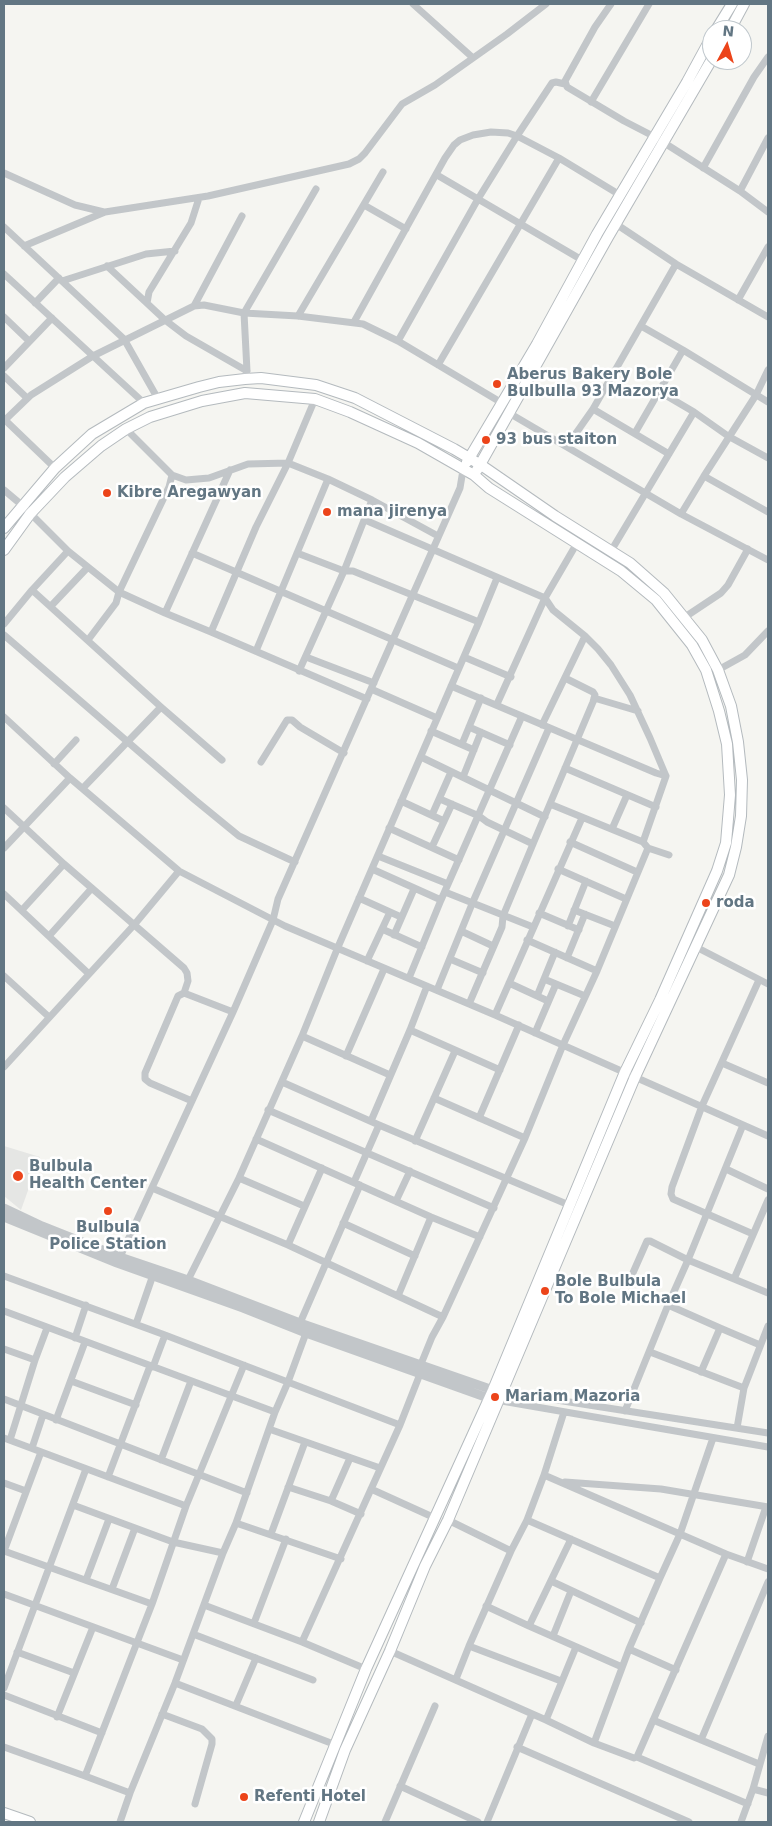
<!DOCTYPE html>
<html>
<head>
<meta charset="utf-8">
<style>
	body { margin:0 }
	#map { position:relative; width:772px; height:1826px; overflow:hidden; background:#f5f5f1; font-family:"DejaVu Sans",sans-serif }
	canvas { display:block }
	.frame { position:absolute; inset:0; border:5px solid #627683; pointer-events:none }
	.north { position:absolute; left:702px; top:20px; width:50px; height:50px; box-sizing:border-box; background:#fff; border:1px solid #c0c8cd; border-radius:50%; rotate:6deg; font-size:14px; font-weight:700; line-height:20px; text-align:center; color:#627683 }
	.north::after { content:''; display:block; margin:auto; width:18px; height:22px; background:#ec441a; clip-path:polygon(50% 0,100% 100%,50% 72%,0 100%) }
</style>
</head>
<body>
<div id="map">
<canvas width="772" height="1826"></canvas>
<div class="frame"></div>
<div class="north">N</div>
</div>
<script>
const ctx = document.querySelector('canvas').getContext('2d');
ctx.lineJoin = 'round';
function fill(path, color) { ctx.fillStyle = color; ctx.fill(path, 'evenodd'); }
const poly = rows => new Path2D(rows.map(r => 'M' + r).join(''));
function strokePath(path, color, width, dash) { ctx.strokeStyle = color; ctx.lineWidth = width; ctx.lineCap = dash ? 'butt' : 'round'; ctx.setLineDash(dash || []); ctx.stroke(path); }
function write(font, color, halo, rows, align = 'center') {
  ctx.font = font + ' "DejaVu Sans",sans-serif'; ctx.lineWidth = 5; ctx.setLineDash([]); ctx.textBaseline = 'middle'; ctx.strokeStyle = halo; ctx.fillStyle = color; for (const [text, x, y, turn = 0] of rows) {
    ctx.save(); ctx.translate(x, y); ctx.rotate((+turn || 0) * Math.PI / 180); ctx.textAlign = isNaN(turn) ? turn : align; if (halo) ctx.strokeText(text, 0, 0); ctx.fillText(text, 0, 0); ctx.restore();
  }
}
fill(poly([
	[4,1146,40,1157,21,1210,4,1196]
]), '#e5e6e4');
const secondary = poly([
	[716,30,732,4],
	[730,30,744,4],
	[467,462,537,344,597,234,687,82,712,36],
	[477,470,608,237,712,59],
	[4,528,55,468,92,434,144,403,199,387,219,382,245,379,261,378,316,385,355,398,454,449,481,465,555,516,630,563,664,593,702,640,718,670,731,706,738,742,742,780,741,816,736,847,729,875,635,1077,448,1520,425,1566,390,1651,345,1750,319,1822],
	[4,550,30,514,65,477,101,446,126,429,150,417,202,401,245,393,315,399,350,412,418,443,474,475,489,488,621,571,656,600,692,645,706,670,719,711,727,744,730,795,726,843,717,871,660,1000,625,1072,493,1390,366,1669,304,1822],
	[4,1813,30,1822]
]);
strokePath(secondary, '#b4babe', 12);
strokePath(poly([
	[413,4,472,57],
	[611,4,595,27,565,81,567,87,624,121,655,137,740,191,768,212],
	[591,102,649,4],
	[703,168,754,77,768,57],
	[4,173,75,205,104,212],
	[437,175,582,260],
	[740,191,768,138],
	[364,205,406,229],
	[616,224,676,264,768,317],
	[4,227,124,339,158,399],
	[24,246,105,212,208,196,349,164,359,159,365,153,402,104,435,85,507,34,546,4],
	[107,266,165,320,186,336,247,371],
	[4,274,144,403],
	[62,281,146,254,175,251],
	[738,300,768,247],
	[35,303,59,278],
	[147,303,149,292,191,223,199,198],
	[194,306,242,216],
	[298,316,383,172],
	[4,317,29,341],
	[354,322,445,158,454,145,460,140,473,135,491,132,508,133,517,136,559,158,620,195],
	[641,326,683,350,768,402],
	[398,341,478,199,517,136,552,83,556,82,565,84],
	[438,365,559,158],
	[4,368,52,318],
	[768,370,756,395,704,476,768,512],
	[4,376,27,398],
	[245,379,247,371,244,313,316,189],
	[660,392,694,412],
	[593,409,669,454],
	[509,413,681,514,768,560],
	[4,419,55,468],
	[4,421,31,395,93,356,194,306,204,305,244,313,298,316,363,324,398,341,502,403],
	[126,429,172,475,186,480,209,478,248,464,288,463,328,479,256,651],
	[635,433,683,350],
	[567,446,593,409,676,264],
	[230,470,165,613,211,632,256,527,288,463,315,399],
	[328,479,372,500,438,536],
	[4,490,23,506,68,551,119,592,116,603,88,640],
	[681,514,704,476],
	[365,520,545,598,553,610,585,636,598,649,611,665,630,695,650,738,666,776,643,842],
	[611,551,694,412,728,436,768,458],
	[192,553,458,668],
	[297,553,344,571,353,571,479,622,497,578],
	[32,590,161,707,222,760],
	[51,606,88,567],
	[165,613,119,592,169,487,172,475],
	[685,617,721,593,728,585,748,549],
	[4,624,32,590,68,551],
	[211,632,367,699],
	[4,635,195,800,239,836,295,862],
	[306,657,374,683],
	[464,657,511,677],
	[718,670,745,655,768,631],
	[299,671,344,571,372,500],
	[451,686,656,773,666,776],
	[371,689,437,718],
	[594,698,638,711],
	[497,704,545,598,577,543],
	[4,717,70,778,179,871,285,926,495,1015,768,1136],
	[542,725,585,636],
	[469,727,510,745],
	[431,731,474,750],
	[462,744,481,698],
	[421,757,545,817],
	[261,762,287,720,292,720,300,727,344,753],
	[54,764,76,740],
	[565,768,656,807],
	[463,777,481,732],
	[83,788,161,707],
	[440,799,479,816,487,822,533,844],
	[401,801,444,821],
	[550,804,643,842,648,848,669,855],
	[4,808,64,864,184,968,187,973,188,981,184,993,178,996,145,1073,145,1079,150,1083,192,1101],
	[432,815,451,772],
	[389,828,459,860],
	[612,829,627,795],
	[570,842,637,872],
	[432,847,452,804],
	[4,848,70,778],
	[378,856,448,884],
	[372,869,441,900],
	[558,869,626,899],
	[445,892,533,927],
	[4,894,89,974],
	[359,898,401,917],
	[22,910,64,864],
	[574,910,615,926],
	[539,913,579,930],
	[568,926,586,881],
	[382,929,422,947],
	[461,931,493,946],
	[394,935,414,889],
	[49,936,92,888],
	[527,940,597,971],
	[696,947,768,984],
	[567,958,585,914],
	[450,959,483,973],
	[367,961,390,912],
	[4,976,49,1017],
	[409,978,441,900,522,716],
	[544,979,585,996],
	[509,983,548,1001],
	[437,990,472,904,549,728],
	[184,993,233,1012],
	[537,996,555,952],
	[469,1004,502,927,503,916,533,844,593,702,595,695,593,692,565,678],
	[495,1015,582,818],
	[410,1030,500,1070],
	[535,1033,556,984],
	[302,1036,390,1075],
	[346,1056,384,969],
	[722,1063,768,1083],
	[4,1067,134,925,179,871],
	[282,1082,379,1125,569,1205],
	[434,1098,525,1138],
	[268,1110,494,1208],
	[479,1118,519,1025],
	[371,1121,410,1030,427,986],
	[256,1139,431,1217,480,1237],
	[415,1141,455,1051],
	[726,1169,768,1189],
	[239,1178,304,1206],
	[354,1182,379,1125],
	[152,1188,288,1245,443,1317],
	[396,1201,410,1171],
	[343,1223,415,1256],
	[753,1234,673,1199,671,1194,672,1187,702,1106,759,980],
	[288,1245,322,1168],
	[120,1257,233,1012,273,920,278,899,460,488,463,470],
	[4,1276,165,1335,400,1425],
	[734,1279,768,1200],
	[188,1280,239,1178,302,1036,338,947,479,622],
	[628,1284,647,1241,650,1241,688,1260,743,1125],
	[398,1296,431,1217],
	[668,1305,720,1328],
	[4,1311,275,1412],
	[300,1323,360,1185],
	[136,1324,153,1275],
	[75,1338,86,1305],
	[4,1349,35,1360],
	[650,1352,744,1388],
	[421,1364,432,1337,443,1317,525,1138,563,1045,597,971,648,848],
	[153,1367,165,1335],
	[701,1372,720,1328,760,1345],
	[71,1381,136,1405],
	[499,1391,768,1433],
	[4,1399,247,1493],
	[496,1400,768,1447],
	[625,1411,668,1305,688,1260,768,1293],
	[56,1420,85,1342],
	[737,1428,744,1388,768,1326],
	[269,1429,380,1468],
	[4,1438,186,1506],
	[10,1440,35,1360,47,1328],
	[32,1448,43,1415],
	[161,1460,191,1381],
	[544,1475,564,1412],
	[108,1477,150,1366],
	[565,1482,661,1489,768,1507],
	[4,1483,26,1491],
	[288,1487,331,1501,361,1514],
	[371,1489,435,1518],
	[331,1501,350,1458],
	[73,1505,173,1542,223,1553,175,1683,130,1793],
	[527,1520,660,1578,629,1649,594,1743],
	[236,1523,275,1412,288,1382,306,1333],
	[271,1534,305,1442],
	[4,1551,152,1604],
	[4,1551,41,1452],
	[223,1553,236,1523,341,1559],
	[726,1554,768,1569],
	[747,1562,766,1507],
	[660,1578,680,1534,713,1438],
	[86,1580,109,1519],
	[551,1581,641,1623],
	[112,1589,135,1528],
	[4,1594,183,1660],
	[204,1605,302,1642,366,1669],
	[486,1606,529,1626,571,1539],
	[254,1623,286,1539],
	[529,1626,622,1667],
	[193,1634,313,1680],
	[553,1636,571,1591],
	[302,1642,400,1425,420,1374],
	[469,1646,561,1681],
	[629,1649,676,1670],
	[390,1651,546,1720,594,1743,634,1758,637,1757,726,1554,544,1475,527,1520,511,1551,448,1520],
	[17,1652,74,1673],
	[456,1679,469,1646,511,1551],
	[175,1683,336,1745],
	[4,1688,86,1469],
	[4,1695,102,1733],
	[236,1705,256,1658],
	[162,1714,202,1729,212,1739,212,1744,195,1804],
	[57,1717,93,1627],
	[546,1720,576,1647],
	[653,1720,759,1764],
	[701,1740,768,1582],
	[4,1747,85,1776],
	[517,1747,689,1822],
	[637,1757,748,1804],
	[400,1786,478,1822],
	[753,1789,768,1793],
	[120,1822,130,1793,85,1776,152,1604,186,1506,244,1365],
	[385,1822,435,1706],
	[487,1822,532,1714],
	[741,1822,753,1789,768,1736]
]), '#c2c6c9', 7);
strokePath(poly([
	[4,1208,42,1226,120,1257,188,1280,300,1323,493,1390],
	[4,1217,117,1263,243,1308,306,1333,488,1398]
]), '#c2c6c9', 9);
strokePath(secondary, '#fff', 10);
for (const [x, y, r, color] of [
	[497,384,5,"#ec441a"],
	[486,440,5,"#ec441a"],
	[107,493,5,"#ec441a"],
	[327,512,5,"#ec441a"],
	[706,903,5,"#ec441a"],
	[18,1176,6,"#ec441a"],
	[108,1211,5,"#ec441a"],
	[545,1291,5,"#ec441a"],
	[495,1397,5,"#ec441a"],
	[244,1797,5,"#ec441a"]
]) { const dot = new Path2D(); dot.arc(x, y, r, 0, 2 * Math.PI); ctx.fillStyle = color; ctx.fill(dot); strokePath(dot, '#fff', 2); }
write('bold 15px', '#627683', '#fff', [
	["Aberus Bakery Bole",507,375],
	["Bulbulla 93 Mazorya",507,392],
	["93 bus staiton",496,440],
	["Kibre Aregawyan",117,493],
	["mana jirenya",337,512],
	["roda",716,903],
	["Bulbula",29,1167],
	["Health Center",29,1184],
	["Bulbula",108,1228,"center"],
	["Police Station",108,1245,"center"],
	["Bole Bulbula",555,1282],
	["To Bole Michael",555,1299],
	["Mariam Mazoria",505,1397],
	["Refenti Hotel",254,1797]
], 'left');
</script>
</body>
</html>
